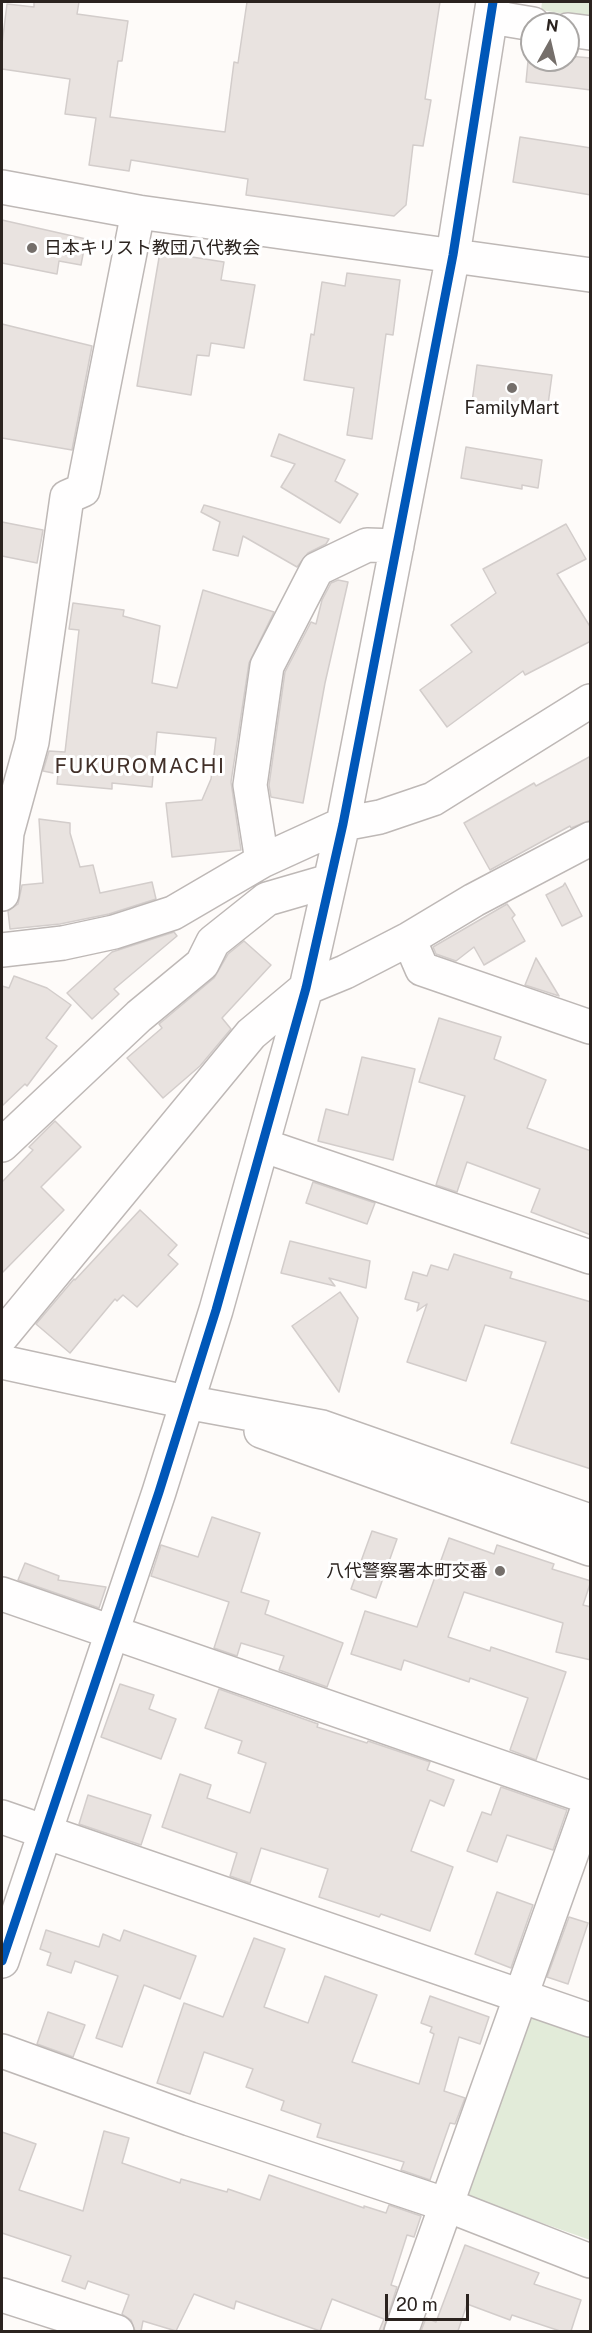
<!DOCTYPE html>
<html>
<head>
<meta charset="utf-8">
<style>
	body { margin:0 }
	#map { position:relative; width:592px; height:2333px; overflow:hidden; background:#fefbf9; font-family:"Public Sans",sans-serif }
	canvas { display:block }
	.frame { position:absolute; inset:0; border:3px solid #2b231f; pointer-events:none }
	.north { position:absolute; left:520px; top:12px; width:60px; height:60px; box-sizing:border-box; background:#fff; border:2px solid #aaa7a5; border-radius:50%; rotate:8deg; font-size:16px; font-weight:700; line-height:24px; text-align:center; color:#2b231f }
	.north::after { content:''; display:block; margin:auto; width:21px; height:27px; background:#756f6b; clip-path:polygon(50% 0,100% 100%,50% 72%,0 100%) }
	.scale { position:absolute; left:385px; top:2294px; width:84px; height:27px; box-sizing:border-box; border:3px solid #2b231f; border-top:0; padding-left:8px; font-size:18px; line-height:21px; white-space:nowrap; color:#2b231f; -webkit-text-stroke:4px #fff; paint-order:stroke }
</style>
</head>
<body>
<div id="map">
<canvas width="592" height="2333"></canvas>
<div class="frame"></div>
<div class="north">N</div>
<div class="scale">20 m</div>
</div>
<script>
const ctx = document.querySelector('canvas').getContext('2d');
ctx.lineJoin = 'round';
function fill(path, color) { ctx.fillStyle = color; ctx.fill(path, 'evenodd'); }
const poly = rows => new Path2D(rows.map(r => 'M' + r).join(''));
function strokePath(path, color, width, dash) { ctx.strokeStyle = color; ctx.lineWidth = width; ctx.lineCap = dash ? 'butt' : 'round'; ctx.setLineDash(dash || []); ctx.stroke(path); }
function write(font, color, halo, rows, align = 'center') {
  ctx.font = font + ' "Public Sans","Noto Sans JP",sans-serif'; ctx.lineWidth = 6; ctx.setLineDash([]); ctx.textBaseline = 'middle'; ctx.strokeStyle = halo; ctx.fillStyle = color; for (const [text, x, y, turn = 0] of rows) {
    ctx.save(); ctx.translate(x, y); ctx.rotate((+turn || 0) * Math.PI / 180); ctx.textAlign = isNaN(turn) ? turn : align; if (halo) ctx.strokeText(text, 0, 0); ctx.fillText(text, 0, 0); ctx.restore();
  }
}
fill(poly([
	[542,2,590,2,590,18,541,10],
	[531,2013,590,2034,590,2240,466,2196]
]), '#e2ebd9');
const building = poly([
	[34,2,79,2,77,14,128,21,122,61,118,61,110,117,225,132,234,62,238,63,247,2,440,2,425,99,431,100,423,146,413,145,406,205,394,216,246,195,248,179,131,160,129,171,89,165,96,118,65,114,70,79,2,69,2,44,7,4,34,7,34,2],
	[529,51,532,51,532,60,568,60,568,56,591,58,591,90,526,82,529,51],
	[520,137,591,148,591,195,513,182,520,137],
	[2,220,86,239,81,265,59,261,57,274,2,263,2,220],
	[160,252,224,262,221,280,255,285,244,348,211,343,209,356,197,355,191,395,137,386,160,252],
	[347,273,400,280,393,335,386,334,372,439,347,435,354,388,304,380,311,334,314,335,322,282,345,286,347,273],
	[2,324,92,346,72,450,2,438,2,324],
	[477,365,552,375,547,412,472,402,477,365],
	[279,434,345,460,335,481,358,494,340,523,281,487,295,464,271,456,279,434],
	[466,447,542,460,538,488,522,485,522,489,461,478,466,447],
	[204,505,248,517,329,539,326,544,308,553,297,567,243,536,238,556,213,550,220,522,201,512,204,505],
	[2,522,43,530,37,563,2,556,2,522],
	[566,524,586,559,557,574,591,628,591,641,525,675,523,671,447,727,420,690,472,652,451,625,496,593,483,569,566,524],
	[338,580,348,582,325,683,303,803,271,797,269,785,285,672,311,622,316,624,322,600,331,583,338,580],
	[203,590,274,612,249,663,231,782,241,850,172,857,166,803,202,800,211,779,216,738,157,732,152,787,112,783,112,789,57,784,58,774,43,771,49,751,65,752,79,630,69,629,73,603,124,610,123,616,160,626,152,683,177,688,203,590],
	[591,756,591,820,571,828,570,826,490,870,464,823,534,783,536,786,591,756],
	[39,819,70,823,70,833,80,867,93,865,100,893,152,882,156,899,109,914,60,924,10,929,8,911,18,904,22,885,43,883,39,819],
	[565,883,582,916,562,926,546,895,563,886,565,883],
	[507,904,515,915,512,918,525,941,484,965,474,947,456,961,436,954,433,947,507,904],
	[174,932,177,936,114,989,119,994,92,1019,67,993,112,952,174,932],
	[244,941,271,965,222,1018,231,1029,200,1066,163,1098,127,1058,162,1028,159,1024,214,978,228,954,244,941],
	[536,958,559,996,525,985,536,958],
	[14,976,47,988,71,1005,46,1038,57,1046,27,1086,25,1084,2,1106,2,986,9,988,14,976],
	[439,1018,501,1037,494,1059,546,1080,527,1128,591,1151,591,1235,531,1212,540,1189,467,1162,457,1192,436,1185,465,1096,419,1082,439,1018],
	[362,1057,415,1069,393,1160,318,1141,326,1109,348,1115,362,1057],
	[55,1121,81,1147,41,1187,64,1210,2,1273,2,1182,33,1150,29,1147,55,1121],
	[313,1182,375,1203,367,1224,306,1203,313,1182],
	[140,1210,177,1245,168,1255,178,1264,137,1307,123,1295,117,1301,115,1299,70,1353,36,1324,74,1279,75,1280,140,1210],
	[290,1241,370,1261,366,1288,329,1278,335,1286,281,1273,290,1241],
	[454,1254,512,1272,510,1278,591,1302,591,1469,511,1443,546,1342,485,1325,466,1381,407,1362,427,1304,417,1311,419,1303,405,1299,413,1272,427,1276,431,1265,448,1270,454,1254],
	[340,1292,358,1318,339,1392,292,1326,340,1292],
	[212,1517,260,1533,241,1592,269,1601,265,1614,343,1643,327,1687,279,1670,284,1656,241,1643,237,1656,214,1648,229,1602,151,1576,161,1545,198,1557,212,1517],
	[372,1531,397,1539,376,1598,351,1589,372,1531],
	[449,1538,494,1554,497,1545,554,1564,552,1569,591,1581,583,1605,591,1607,591,1660,556,1652,563,1623,464,1592,448,1637,490,1651,491,1647,566,1672,536,1760,510,1750,528,1698,470,1678,469,1682,404,1660,401,1670,351,1654,365,1611,417,1627,449,1538],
	[25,1563,59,1576,58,1580,106,1587,99,1608,18,1580,25,1563],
	[120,1684,154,1695,149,1709,176,1719,161,1759,101,1737,120,1684],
	[219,1689,318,1724,317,1727,367,1743,368,1741,430,1762,427,1770,454,1780,444,1806,430,1800,411,1851,453,1867,430,1931,381,1914,379,1917,319,1897,328,1869,261,1848,250,1883,230,1876,237,1853,162,1827,180,1774,211,1785,207,1798,250,1813,266,1763,238,1753,242,1741,205,1728,219,1689],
	[501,1787,567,1810,553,1850,507,1835,497,1862,467,1851,482,1812,491,1815,501,1787],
	[88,1795,151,1815,141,1845,79,1824,88,1795],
	[497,1892,533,1905,511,1968,475,1954,497,1892],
	[569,1917,588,1923,568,1984,547,1977,569,1917],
	[46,1930,99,1947,103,1934,120,1941,124,1930,196,1956,180,1999,144,1985,122,2047,96,2038,118,1976,75,1961,71,1973,47,1965,51,1953,40,1949,46,1930],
	[254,1938,285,1949,264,2007,308,2023,325,1976,377,1995,352,2062,419,2084,434,2034,430,2032,432,2027,421,2023,430,1996,489,2017,480,2044,459,2037,444,2091,465,2098,455,2124,450,2123,430,2180,401,2170,404,2162,317,2137,321,2124,281,2110,284,2101,246,2087,253,2069,204,2052,190,2094,157,2083,184,2003,223,2017,254,1938],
	[48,2012,85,2025,73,2057,37,2044,48,2012],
	[104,2131,129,2138,122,2163,180,2183,181,2179,227,2192,228,2189,260,2200,269,2175,364,2208,364,2206,386,2213,389,2205,421,2216,414,2237,407,2235,391,2285,397,2287,383,2331,379,2331,384,2319,332,2299,320,2331,236,2301,234,2309,194,2294,176,2331,143,2321,141,2331,135,2331,131,2320,122,2314,129,2295,88,2281,85,2289,62,2281,71,2256,2,2233,2,2132,36,2144,19,2190,83,2211,104,2131],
	[465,2245,539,2273,534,2284,581,2300,571,2331,560,2331,512,2315,510,2320,467,2304,458,2331,421,2331,426,2318,436,2322,465,2245]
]);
fill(building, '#e9e3e0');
strokePath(building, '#d3cdcb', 1.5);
const minor = poly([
	[491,17,533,24],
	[568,30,590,33],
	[2,187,138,212,590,275],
	[262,861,250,785,267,666,317,569,367,545,397,546],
	[2,894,7,833,32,742,67,497,83,490,138,212],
	[409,939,422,969,590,1027],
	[2,950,63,943,114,932,173,913,262,861,343,824,380,817,433,799,590,701],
	[2,1145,139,1016,202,964,213,942,267,899,329,881],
	[262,1145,590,1257],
	[2,1336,251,1034,306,988,345,972,409,939,474,900,590,839],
	[2,1362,186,1402,322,1427,590,1521],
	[261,1431,590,1549],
	[2,1594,590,1798],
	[2,1817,590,2020],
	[2,1961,159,1492,216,1310,306,988,343,824,453,255,493,2],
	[2,2051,190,2119,447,2205,590,2261],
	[2,2295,117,2332],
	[401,2332,590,1802]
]);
strokePath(minor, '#beb8b6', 36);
strokePath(minor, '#fffefe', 33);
strokePath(poly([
	[2,1961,159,1492,216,1310,306,988,343,824,453,255,493,2]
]), '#0057b8', 9);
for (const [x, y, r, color] of [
	[32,248,6,"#756f6b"],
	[512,388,6,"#756f6b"],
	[500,1571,6,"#756f6b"]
]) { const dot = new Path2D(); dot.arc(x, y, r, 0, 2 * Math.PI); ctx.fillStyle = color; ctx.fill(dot); strokePath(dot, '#fff', 2); }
write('18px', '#2b231f', '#fff', [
	["日本キリスト教団八代教会",44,248],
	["FamilyMart",512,408,"center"],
	["八代警察署本町交番",488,1571,"right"]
], 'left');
ctx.letterSpacing = '1.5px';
write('21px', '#423029', '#fff', [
	["FUKUROMACHI",140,767]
]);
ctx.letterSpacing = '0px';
</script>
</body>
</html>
